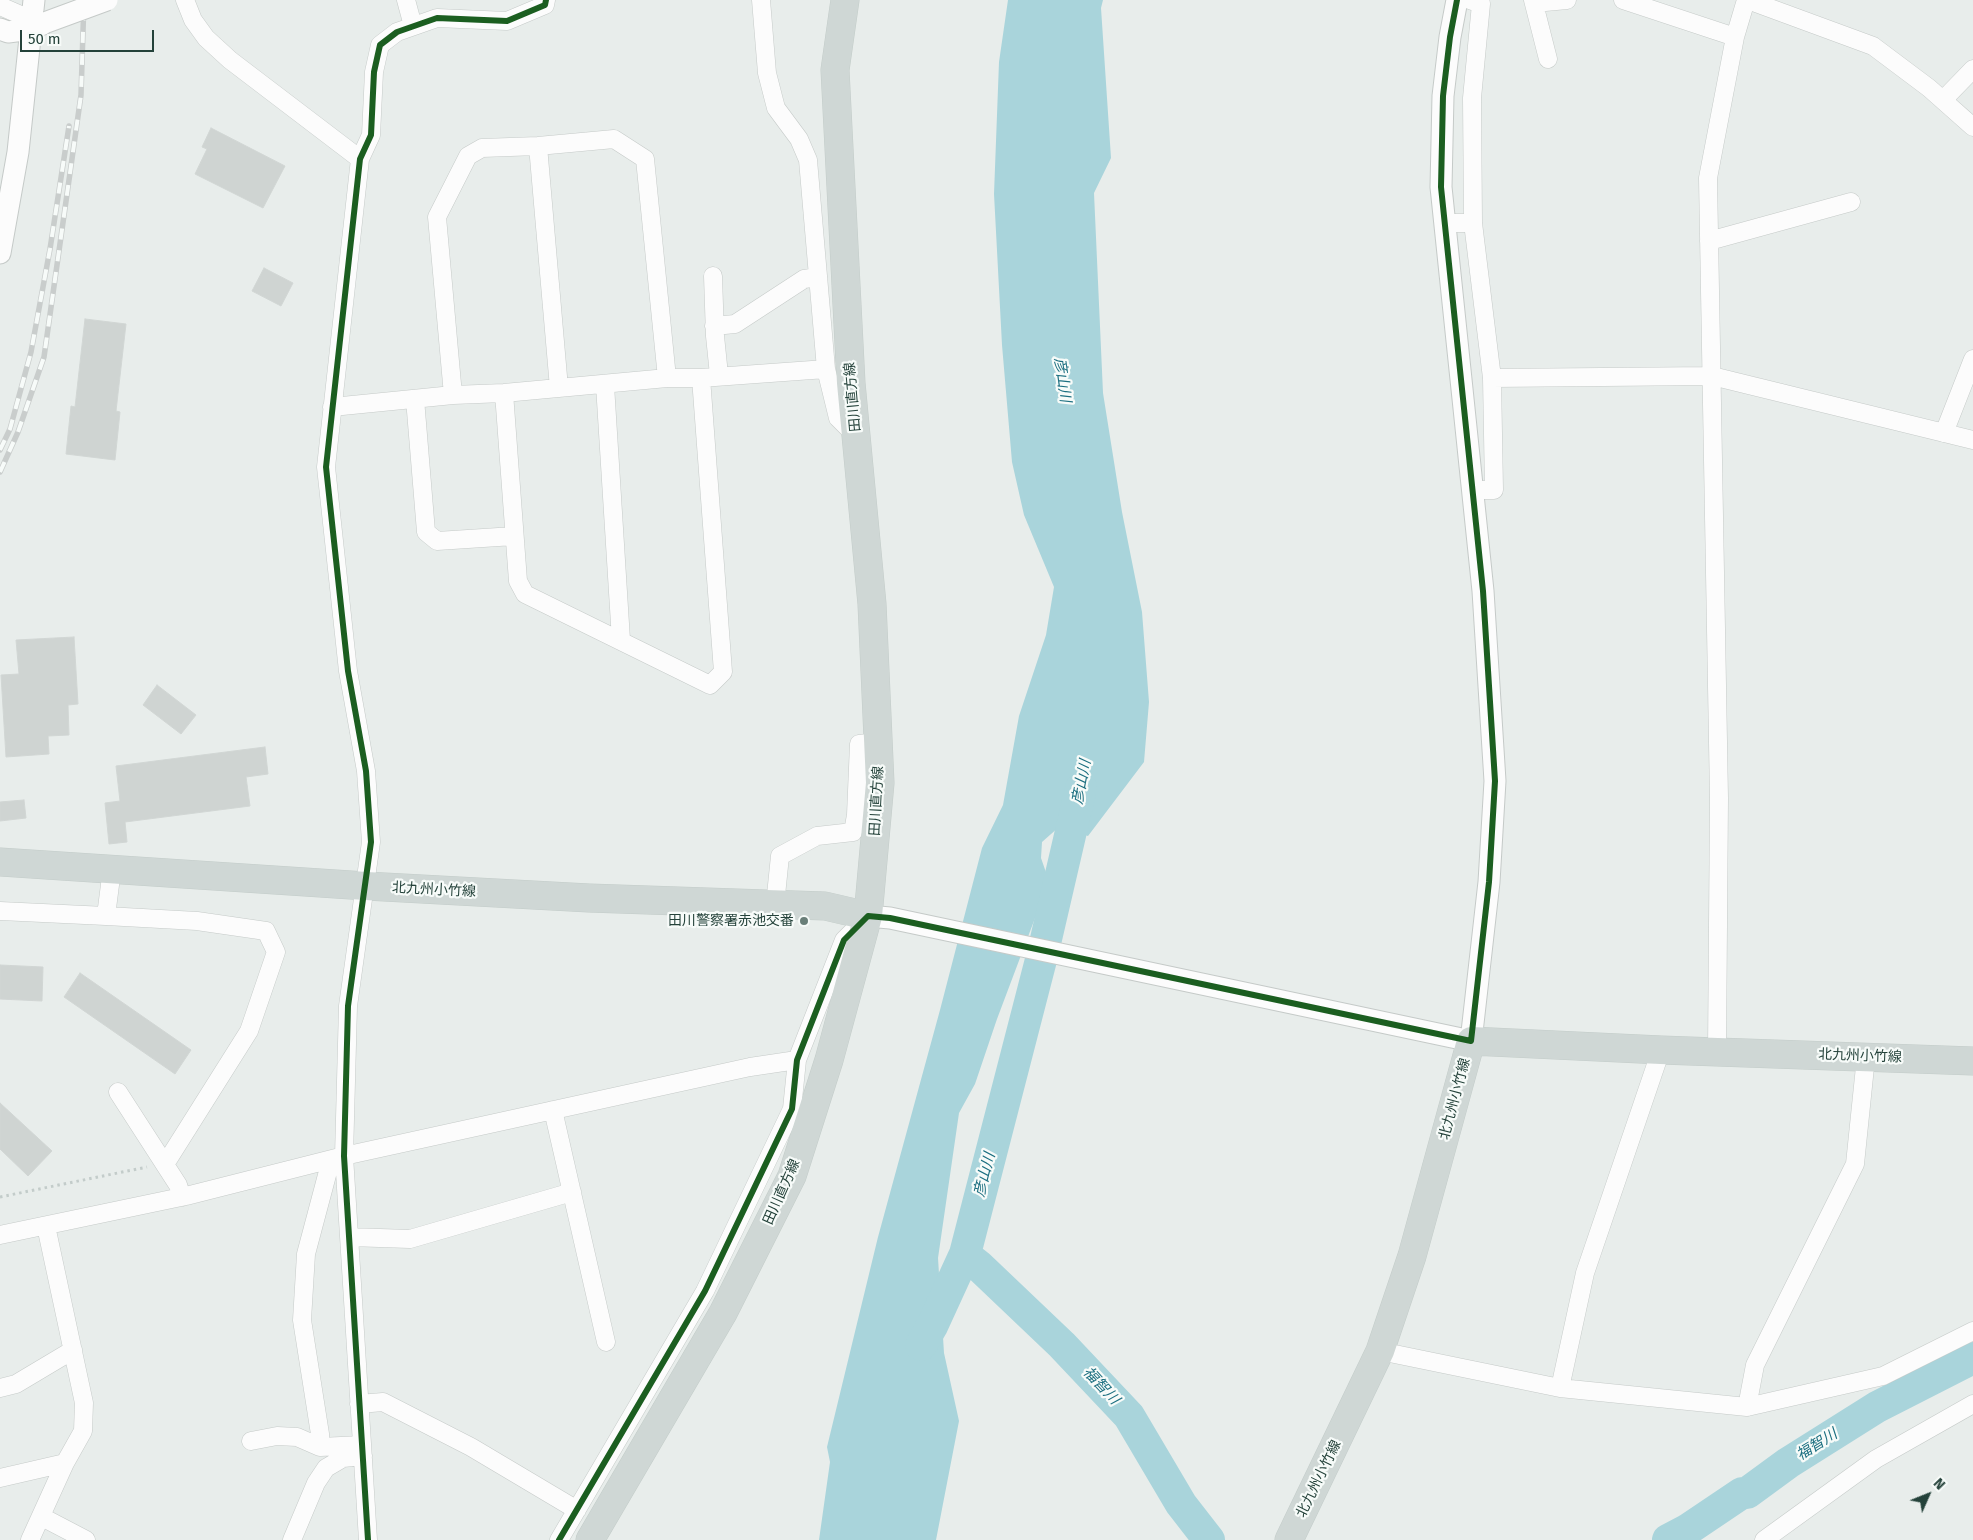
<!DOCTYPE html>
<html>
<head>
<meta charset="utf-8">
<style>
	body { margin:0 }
	#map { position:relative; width:1973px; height:1540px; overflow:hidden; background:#e8edeb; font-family:"Fira Sans",sans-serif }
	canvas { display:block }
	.north { position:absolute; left:1903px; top:1470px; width:50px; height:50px; -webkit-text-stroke:4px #f7fbf9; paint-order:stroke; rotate:46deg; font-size:14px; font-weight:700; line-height:20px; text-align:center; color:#24423a }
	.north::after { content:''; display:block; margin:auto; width:18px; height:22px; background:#24423a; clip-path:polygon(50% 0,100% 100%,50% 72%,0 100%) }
	.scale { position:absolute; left:20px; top:30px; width:134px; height:22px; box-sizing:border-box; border:2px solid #24423a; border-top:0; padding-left:6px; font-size:15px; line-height:18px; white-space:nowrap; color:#24423a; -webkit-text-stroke:4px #f7fbf9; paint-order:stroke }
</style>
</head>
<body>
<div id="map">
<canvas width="1973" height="1540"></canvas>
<div class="north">N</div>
<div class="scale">50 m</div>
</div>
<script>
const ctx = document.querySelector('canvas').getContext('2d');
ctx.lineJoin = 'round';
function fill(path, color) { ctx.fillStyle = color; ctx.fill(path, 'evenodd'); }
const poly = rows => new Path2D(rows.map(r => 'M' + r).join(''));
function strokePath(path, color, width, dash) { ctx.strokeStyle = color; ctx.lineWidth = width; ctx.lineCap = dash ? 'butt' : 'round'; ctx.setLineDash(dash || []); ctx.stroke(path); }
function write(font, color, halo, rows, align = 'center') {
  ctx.font = font + ' "Fira Sans","Noto Sans JP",sans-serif'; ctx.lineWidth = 4.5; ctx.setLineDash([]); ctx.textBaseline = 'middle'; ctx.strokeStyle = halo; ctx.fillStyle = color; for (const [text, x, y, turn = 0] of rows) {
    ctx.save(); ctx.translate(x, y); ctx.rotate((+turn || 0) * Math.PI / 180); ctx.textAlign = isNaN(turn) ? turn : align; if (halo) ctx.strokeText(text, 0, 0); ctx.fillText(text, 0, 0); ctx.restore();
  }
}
fill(poly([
	[1008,0,1103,0,1101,8,1111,158,1094,193,1103,393,1122,512,1142,612,1149,702,1144,762,1088,836,1059,827,1042,842,1041,858,1049,881,997,1019,975,1084,959,1113,938,1258,944,1353,959,1421,936,1540,819,1540,830,1462,827,1447,878,1237,940,1010,982,848,1003,805,1019,716,1046,635,1054,587,1024,515,1012,462,1002,345,994,194,999,62]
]), '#a9d4db');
strokePath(poly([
	[965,1255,979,1266,1062,1345,1129,1416,1181,1504,1209,1540],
	[921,1345,932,1326,965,1254,1043,952,1081,788],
	[1668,1540,1687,1530,1742,1493,1747,1493,1788,1463,1877,1407,1973,1358]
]), '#a9d4db', 32);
const building = poly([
	[211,128,285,166,263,208,195,174,207,149,202,147,211,128],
	[264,268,293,283,281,306,252,291,264,268],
	[85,319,126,324,116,411,120,412,115,460,66,454,71,406,75,407,85,319],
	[74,637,78,704,68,705,69,735,48,736,49,754,6,757,1,675,19,674,16,640,74,637],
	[157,685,196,715,181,734,143,705,157,685],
	[265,747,268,774,246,777,250,806,125,822,127,842,109,844,105,803,120,801,116,766,265,747],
	[24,800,26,818,0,821,0,802,24,800],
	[0,965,43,967,42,1001,0,999,0,965],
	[80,973,191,1050,175,1074,64,997,80,973],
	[0,1103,52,1151,28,1176,0,1149,0,1103]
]);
fill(building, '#cfd4d2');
strokePath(building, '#d1d6d4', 1);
const minor = poly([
	[185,0,193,20,206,38,230,60,360,159],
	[406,0,413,26],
	[761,0,767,73,776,108,799,139,808,160,826,369,838,418,857,437],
	[1470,0,1481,4,1472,98,1473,223],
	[1533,0,1548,59],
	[1623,0,1735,37],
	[1748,0,1873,46,1929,88,1973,127],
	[1534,3,1567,0],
	[0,6,32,20],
	[1943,100,1973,69],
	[538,146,559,388],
	[1444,223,1473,223,1492,378,1712,376,1973,440],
	[1709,241,1851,202],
	[713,276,715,336,719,375],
	[714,326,735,324,804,279,818,277],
	[605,385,621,640],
	[504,393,518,581,525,594,710,685,723,672,701,378],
	[453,395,437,217,468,156,482,148,538,146,614,139,645,159,667,378],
	[415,399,426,532,437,541,514,536],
	[332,407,453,395,504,393,667,378,701,378,826,369],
	[1944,433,1973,359],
	[1472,490,1494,490,1492,378],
	[775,905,780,856,817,836,853,832,856,815,859,744,878,742],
	[0,911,106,916,112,869],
	[106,916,197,921,266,931,276,952,249,1031,169,1158,164,1162],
	[1717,1051,1719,798,1708,178,1735,37,1746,0],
	[118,1092,178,1185,182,1197],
	[553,1110,606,1342],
	[0,1235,186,1196,344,1156,750,1067,797,1060],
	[349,1237,410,1239,572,1192],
	[1380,1351,1560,1388,1747,1407,1883,1376,1973,1331],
	[0,1388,16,1384,73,1350],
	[1560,1388,1585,1273,1661,1050],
	[359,1404,383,1402,471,1447,577,1510],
	[1747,1407,1755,1365,1855,1164,1866,1057],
	[251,1441,277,1436,297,1437,320,1447,362,1445],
	[320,1447,320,1434,302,1320,306,1254,331,1160],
	[0,1478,65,1463],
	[42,1517,86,1540],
	[30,1540,65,1463,83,1431,84,1403,46,1226],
	[292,1540,316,1483,326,1468,343,1458,363,1456],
	[368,1540,344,1156,348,1006,371,842,366,771,348,671,326,467,360,159,371,135,374,72,380,45,397,32,437,18,507,21,545,5,546,0],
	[559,1540,705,1291,792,1109,797,1060,844,940,864,920],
	[1764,1540,1876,1459,1973,1404]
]);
const tertiary = poly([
	[0,29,8,32,31,29,43,24],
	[0,253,18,152,34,0],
	[868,916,890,918,1471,1041,1489,882,1495,781,1483,591,1441,187,1443,96,1450,37,1457,0]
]);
const primary = poly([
	[0,862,366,886,589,898,825,906,868,916],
	[590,1540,723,1313,792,1176,829,1060,868,916,880,783,872,604,851,383,835,70,845,0],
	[1289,1540,1380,1351,1412,1256,1471,1041,1661,1050,1973,1061]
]);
strokePath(minor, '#c5cac8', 19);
strokePath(tertiary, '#c5cac8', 23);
strokePath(primary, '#c3ccc9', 29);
strokePath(poly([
	[0,1197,147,1167]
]), '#c3ccca', 3, [2.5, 4]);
strokePath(minor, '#fcfcfc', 18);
strokePath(tertiary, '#fcfcfc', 21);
strokePath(primary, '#cfd7d5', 28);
const rail = poly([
	[0,450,10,429,31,352,50,249,69,126],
	[0,472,18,432,44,357,81,95,84,0]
]);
strokePath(rail, '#c9cdcc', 5.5);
strokePath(rail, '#f7fbf9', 4, [11]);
const tertiaryBridge = poly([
	[47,22,107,0]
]);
strokePath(tertiaryBridge, '#c5cac8', 23, []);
strokePath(tertiaryBridge, '#fcfcfc', 21);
strokePath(poly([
	[368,1540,344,1156,348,1006,371,842,366,771,348,671,326,467,360,159,371,135,374,72,380,45,397,32,437,18,507,21,545,5,546,0],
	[559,1540,705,1291,792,1109,797,1060,844,940,868,916,890,918,1471,1041,1489,882,1495,781,1483,591,1441,187,1443,96,1450,37,1457,0]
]), '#1b5e20', 6);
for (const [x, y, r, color] of [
	[804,921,5,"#697e78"]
]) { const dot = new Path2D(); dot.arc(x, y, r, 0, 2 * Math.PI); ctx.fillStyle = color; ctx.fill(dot); strokePath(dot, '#f7fbf9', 2); }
write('14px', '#24423a', '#f7fbf9', [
	["田川直方線",853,397,-95],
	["田川直方線",877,801,-87],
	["北九州小竹線",434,890,3],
	["北九州小竹線",1860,1056,2],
	["北九州小竹線",1455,1099,-75],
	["田川直方線",782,1192,-66],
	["北九州小竹線",1319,1479,-64]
]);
write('14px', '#24423a', '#f7fbf9', [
	["田川警察署赤池交番",794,921]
], 'right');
write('italic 15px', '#1c6f80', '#f7fbf9', [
	["彦山川",1062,380,82],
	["彦山川",1082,782,-79],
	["彦山川",985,1175,-76],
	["福智川",1101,1386,47],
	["福智川",1817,1445,-32]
]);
</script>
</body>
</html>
